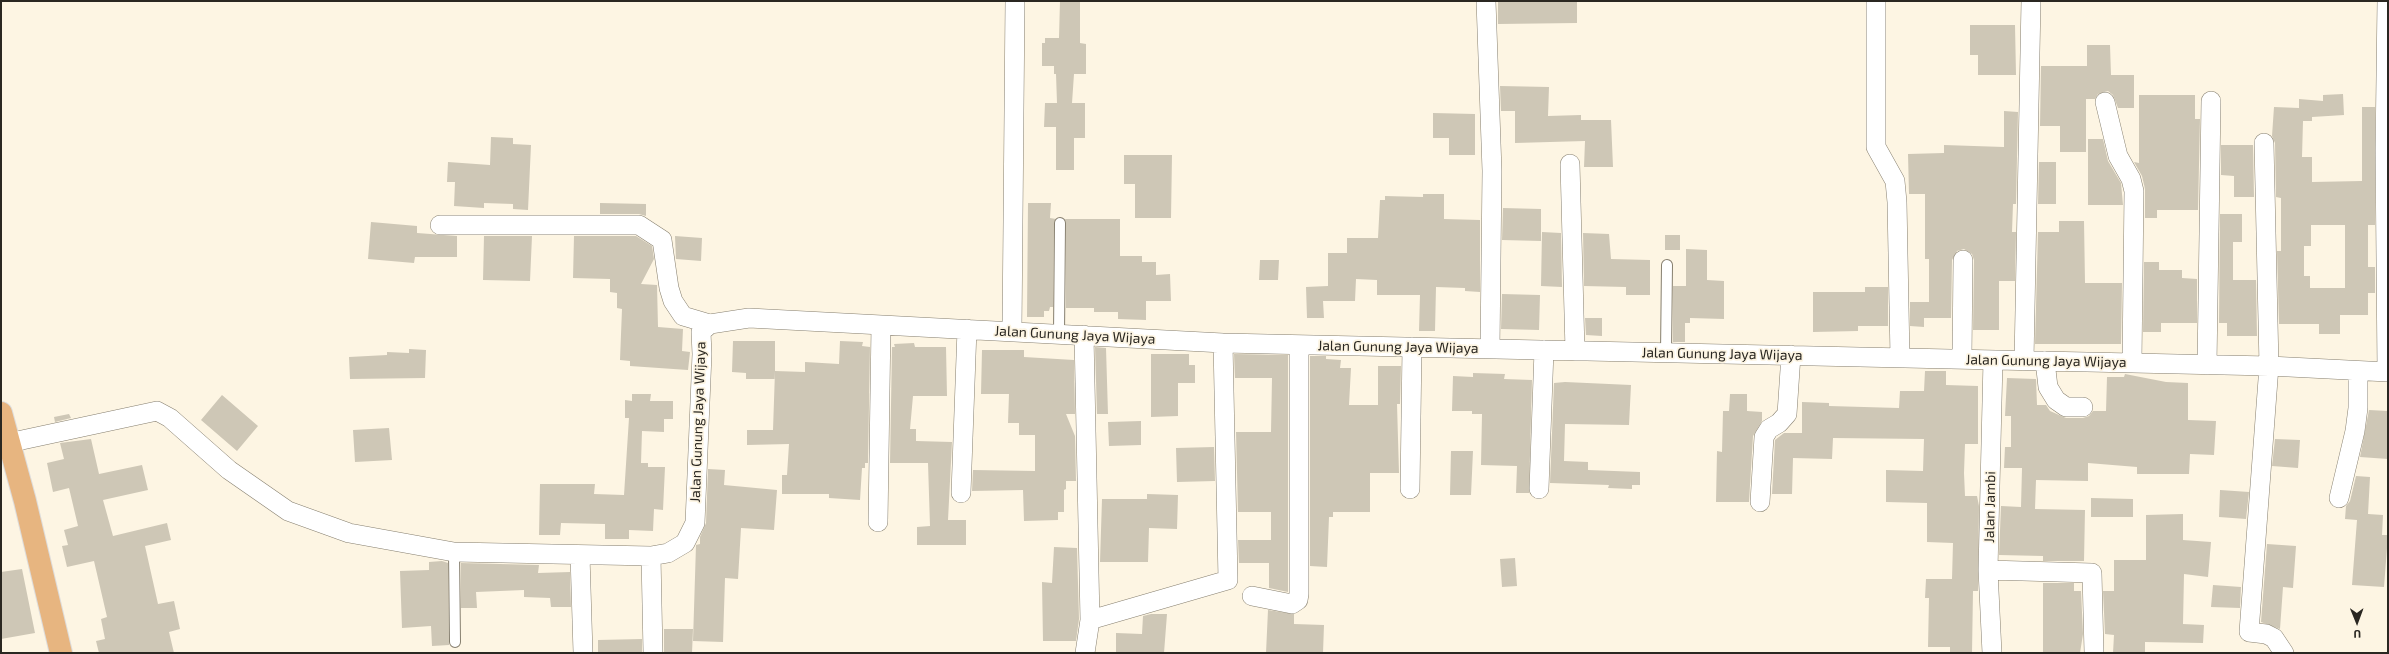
<!DOCTYPE html>
<html>
<head>
<meta charset="utf-8">
<style>
	body { margin:0 }
	#map { position:relative; width:2389px; height:654px; overflow:hidden; background:#fdf5e3; font-family:"Exo 2",sans-serif }
	canvas { display:block }
	.frame { position:absolute; inset:0; border:2px solid #2a2721; pointer-events:none }
	.north { position:absolute; left:2337px; top:602px; width:40px; height:40px; -webkit-text-stroke:3px #fdf5e3; paint-order:stroke; rotate:179deg; font-size:11px; font-weight:700; line-height:16px; text-align:center; color:#2a2721 }
	.north::after { content:''; display:block; margin:auto; width:14px; height:18px; background:#2a2721; clip-path:polygon(50% 0,100% 100%,50% 72%,0 100%) }
</style>
</head>
<body>
<div id="map">
<canvas width="2389" height="654"></canvas>
<div class="frame"></div>
<div class="north">U</div>
</div>
<script>
const ctx = document.querySelector('canvas').getContext('2d');
ctx.lineJoin = 'round';
function fill(path, color) { ctx.fillStyle = color; ctx.fill(path, 'evenodd'); }
const poly = rows => new Path2D(rows.map(r => 'M' + r).join(''));
function strokePath(path, color, width, dash) { ctx.strokeStyle = color; ctx.lineWidth = width; ctx.lineCap = dash ? 'butt' : 'round'; ctx.setLineDash(dash || []); ctx.stroke(path); }
function write(font, color, halo, rows, align = 'center') {
  ctx.font = font + ' "Exo 2",sans-serif'; ctx.lineWidth = 3.5; ctx.setLineDash([]); ctx.textBaseline = 'middle'; ctx.strokeStyle = halo; ctx.fillStyle = color; for (const [text, x, y, turn = 0] of rows) {
    ctx.save(); ctx.translate(x, y); ctx.rotate((+turn || 0) * Math.PI / 180); ctx.textAlign = isNaN(turn) ? turn : align; if (halo) ctx.strokeText(text, 0, 0); ctx.fillText(text, 0, 0); ctx.restore();
  }
}
fill(poly([
	[1060,1,1080,1,1080,43,1086,44,1086,74,1074,74,1072,103,1085,103,1085,138,1074,138,1074,170,1056,170,1056,127,1044,127,1045,103,1057,103,1056,74,1054,74,1054,66,1042,66,1042,43,1045,43,1045,38,1059,38],
	[1498,1,1577,1,1577,23,1498,24],
	[1970,25,2015,25,2016,75,1978,75,1978,55,1970,55],
	[2087,45,2110,45,2111,75,2134,75,2134,108,2118,108,2113,95,2108,91,2098,94,2095,99,2086,99,2086,152,2060,152,2060,126,2040,126,2041,66,2087,66],
	[1500,86,1549,87,1548,116,1581,115,1581,120,1611,120,1613,167,1584,167,1585,141,1515,143,1515,111,1501,111],
	[2343,94,2344,115,2312,117,2312,121,2303,121,2302,157,2312,157,2312,182,2362,181,2362,107,2375,107,2375,225,2368,225,2368,267,2375,267,2375,293,2368,293,2368,315,2340,315,2340,334,2319,334,2319,324,2279,324,2277,251,2281,251,2281,198,2276,197,2275,143,2272,136,2274,107,2299,108,2299,99,2323,101,2323,95],
	[2311,225,2345,225,2345,288,2310,288,2310,276,2304,276,2304,246,2311,246],
	[2139,95,2195,95,2195,119,2200,119,2198,210,2157,210,2157,218,2145,218,2145,189,2142,176,2134,162,2139,163],
	[2004,111,2018,112,2016,204,2013,204,2012,232,2016,232,2015,281,1999,281,1999,330,1973,330,1974,260,1972,254,1964,249,1957,251,1952,260,1951,318,1924,318,1924,327,1910,326,1910,302,1929,302,1929,259,1925,259,1925,194,1909,194,1908,154,1944,153,1944,145,2004,147],
	[1433,113,1475,114,1475,155,1449,155,1449,138,1433,138],
	[491,137,513,138,513,144,531,145,528,210,513,209,513,204,484,203,484,208,454,206,455,182,447,182,448,162,490,165],
	[2088,139,2103,139,2108,161,2121,183,2123,205,2088,205],
	[2221,145,2253,145,2254,197,2234,197,2234,176,2221,175],
	[1124,155,1172,155,1171,218,1135,218,1135,184,1124,184],
	[2039,162,2056,162,2056,204,2038,204],
	[1423,194,1444,194,1444,219,1480,220,1480,292,1465,291,1465,288,1436,287,1435,331,1419,331,1420,295,1377,295,1377,280,1356,279,1355,301,1323,301,1324,318,1307,318,1306,287,1328,286,1328,253,1347,253,1347,238,1378,238,1380,200,1385,200,1385,196,1423,197],
	[600,203,646,204,646,216,639,214,600,214],
	[1028,203,1051,203,1050,218,1056,219,1054,223,1053,307,1050,307,1049,311,1044,311,1044,317,1027,317],
	[1503,208,1541,209,1541,241,1502,240],
	[2220,214,2242,214,2242,242,2233,242,2233,280,2256,280,2257,336,2227,336,2227,323,2219,323],
	[1065,219,1120,219,1120,256,1142,256,1142,262,1156,262,1156,275,1170,274,1171,301,1146,301,1146,320,1118,319,1118,312,1094,312,1094,308,1066,308,1066,223],
	[2059,221,2084,221,2085,283,2122,283,2121,344,2035,344,2038,232,2059,232],
	[371,222,417,226,417,233,457,236,457,257,415,257,414,263,368,259],
	[1542,232,1561,233,1562,287,1541,286],
	[1583,233,1609,234,1611,259,1650,260,1650,295,1626,295,1626,287,1584,286],
	[1665,235,1680,235,1680,250,1665,250],
	[484,236,532,236,530,281,483,280],
	[574,236,636,236,652,246,654,259,641,284,657,285,658,327,683,329,682,351,690,352,688,370,630,366,630,361,620,360,622,309,617,308,617,293,610,292,610,279,573,278],
	[675,236,702,238,701,261,676,259],
	[1686,249,1707,250,1707,280,1724,281,1724,319,1690,318,1690,323,1685,323,1685,342,1673,342,1673,286,1686,286],
	[1260,260,1279,260,1278,280,1259,280],
	[2144,262,2159,262,2159,270,2182,270,2182,278,2197,279,2197,323,2161,323,2161,332,2143,332],
	[1865,287,1888,287,1888,326,1858,326,1858,331,1813,332,1813,292,1865,292],
	[1502,294,1540,295,1539,330,1501,329],
	[1585,318,1602,318,1602,336,1586,335],
	[733,341,775,341,775,379,746,379,746,373,732,372],
	[840,341,863,342,862,346,870,347,868,463,865,463,865,468,862,468,860,500,829,498,829,494,782,494,782,475,787,475,789,444,747,445,747,430,773,430,775,371,805,372,805,362,839,364],
	[914,343,915,347,946,347,947,396,913,396,910,429,916,429,916,441,952,442,948,520,966,520,966,545,917,545,917,527,930,526,928,463,890,463,892,347,895,347,894,344],
	[1095,347,1106,348,1108,414,1097,414],
	[409,349,426,350,425,378,350,379,349,357,387,355,387,352,409,353],
	[982,350,1024,350,1024,357,1074,360,1075,414,1066,414,1075,436,1076,481,1066,481,1066,489,1064,490,1064,512,1058,512,1058,520,1024,521,1023,490,972,491,973,470,1035,471,1035,435,1019,435,1019,423,1008,423,1009,394,981,394],
	[1151,354,1189,354,1189,365,1195,365,1195,383,1178,383,1178,416,1151,417],
	[1234,354,1288,355,1288,592,1269,588,1269,563,1239,563,1238,540,1271,540,1271,512,1238,512,1236,432,1271,432,1272,378,1235,378],
	[1310,356,1326,356,1326,359,1341,360,1340,368,1351,368,1349,405,1378,405,1378,366,1401,366,1400,404,1397,404,1399,473,1370,473,1370,512,1333,512,1333,517,1329,517,1327,567,1310,566],
	[1925,371,1946,371,1946,385,1978,386,1978,444,1965,444,1964,473,1965,496,1977,496,1979,506,1978,591,1973,591,1972,653,1950,653,1950,647,1928,647,1929,598,1925,598,1926,579,1952,579,1953,543,1927,542,1927,503,1886,502,1886,470,1923,471,1924,439,1833,438,1832,459,1793,458,1792,494,1772,494,1775,440,1784,433,1802,433,1802,402,1829,403,1829,406,1899,408,1900,391,1924,391],
	[1473,373,1505,374,1504,379,1532,380,1529,493,1516,493,1517,466,1481,465,1482,414,1472,414,1472,411,1452,411,1453,376,1473,377],
	[2125,374,2166,382,2188,383,2188,420,2216,421,2214,455,2190,454,2189,474,2137,474,2137,467,2088,463,2088,481,2036,480,2035,509,2085,510,2084,561,2043,561,2043,556,1999,555,2001,506,2021,507,2022,468,2004,468,2005,447,2011,447,2011,416,2005,416,2007,378,2036,379,2037,405,2046,405,2050,411,2066,418,2083,418,2089,416,2093,411,2106,411,2107,377,2124,377],
	[1565,382,1631,385,1629,425,1565,424,1564,461,1588,462,1588,470,1640,472,1640,485,1632,485,1632,489,1608,488,1609,485,1550,483,1554,383],
	[632,394,651,394,650,401,673,401,673,419,664,419,664,432,642,431,641,463,648,463,648,467,665,467,663,510,654,509,653,531,629,530,629,539,605,539,605,524,561,523,560,535,539,535,540,484,595,484,594,494,624,495,629,418,625,418,625,400,632,401],
	[1730,394,1747,394,1747,411,1762,412,1762,421,1753,436,1749,502,1716,502,1717,451,1722,452,1723,411,1729,411],
	[222,395,258,426,237,451,201,420],
	[2369,410,2388,411,2388,459,2360,457],
	[69,414,71,418,55,422,54,417],
	[1141,421,1141,445,1109,446,1108,422],
	[389,428,392,460,355,462,353,430],
	[91,439,99,474,142,465,148,490,103,500,113,536,167,523,171,540,145,546,158,604,174,601,180,629,169,632,174,653,99,653,96,641,105,639,101,619,107,617,94,561,67,567,62,546,68,545,64,530,78,526,69,488,53,492,47,463,64,459,60,443],
	[2275,439,2300,440,2298,468,2272,466],
	[1214,447,1215,481,1177,482,1176,448],
	[1451,451,1473,451,1471,495,1450,495],
	[708,469,725,470,724,485,777,490,774,530,741,528,738,579,725,578,723,642,693,641,696,545,700,544,700,537,706,523],
	[2356,476,2370,477,2368,514,2383,515,2382,535,2388,535,2384,587,2352,585,2357,520,2345,519,2346,506,2350,501],
	[2220,490,2249,492,2246,519,2219,517],
	[1147,494,1178,495,1177,529,1149,528,1148,562,1100,562,1102,499,1147,499],
	[2091,498,2133,499,2133,517,2091,517],
	[2183,514,2183,540,2211,542,2208,577,2184,574,2183,624,2204,625,2203,643,2145,642,2145,653,2113,653,2114,635,2105,634,2103,591,2114,591,2114,560,2146,560,2146,515],
	[2267,544,2296,546,2293,588,2283,587,2280,629,2261,622],
	[1054,547,1077,548,1079,619,1076,641,1043,641,1042,582,1052,583],
	[1515,558,1517,586,1502,587,1500,559],
	[442,561,448,563,449,645,432,646,431,626,402,628,400,571,429,570,429,562],
	[461,563,539,565,538,573,570,572,571,607,551,607,550,598,524,597,524,590,476,592,477,608,461,608],
	[22,569,35,633,1,639,1,572],
	[2043,583,2074,583,2074,591,2081,591,2083,634,2080,653,2043,653],
	[2213,585,2241,587,2240,608,2211,607],
	[1268,610,1294,614,1294,624,1324,625,1323,653,1266,653],
	[1151,614,1167,614,1164,653,1116,653,1116,633,1142,634,1143,616],
	[664,629,693,629,692,653,664,653],
	[642,639,642,653,598,653,598,640]
]), '#cec7b6');
const service = poly([
	[1059,334,1060,223],
	[1666,353,1667,265],
	[454,552,455,642]
]);
const minor = poly([
	[1486,1,1492,171,1490,349],
	[1876,1,1876,147,1895,181,1897,202,1900,358],
	[2387,1,2385,151,2387,372],
	[2105,102,2118,156,2131,179,2134,191,2132,363],
	[2264,143,2269,366,2249,632,2266,634,2274,638,2284,653],
	[1570,164,1575,351],
	[440,225,639,225,662,240,669,288,673,301,683,316,710,324],
	[1012,331,1015,1],
	[1084,335,1090,620,1085,653],
	[1962,359,1963,260],
	[2024,361,2031,1],
	[2045,361,2048,387,2056,400,2066,407,2083,407],
	[2207,365,2211,101],
	[8,443,157,411,170,418,229,470,288,511,349,533,454,552,651,556,668,553,685,543,695,523,702,354,701,332,710,324,749,318,1223,343,2269,366,2388,372],
	[1410,489,1412,347],
	[1539,489,1544,350],
	[961,493,967,329],
	[2339,498,2355,431,2358,408,2358,371],
	[1760,502,1764,437,1769,429,1779,423,1787,414,1791,355],
	[878,522,881,325],
	[580,555,583,653],
	[651,556,653,653],
	[1988,570,2092,573,2094,653],
	[1252,596,1292,604,1298,600,1299,594,1299,345],
	[1090,620,1228,580,1223,343],
	[1992,653,1988,570,1993,360]
]);
const primary = poly([
	[1,413,25,501,61,653]
]);
strokePath(service, '#867f6f', 12);
strokePath(minor, '#867f6f', 20);
strokePath(primary, '#dddcdb', 24);
strokePath(service, '#fff', 10);
strokePath(minor, '#fff', 19);
strokePath(primary, '#e7b580', 22);
write('14px', '#2a2721', '#fdf5e3', [
	["Jalan Gunung Jaya Wijaya",1075,335,3],
	["Jalan Gunung Jaya Wijaya",1398,347,1],
	["Jalan Gunung Jaya Wijaya",1722,354,1],
	["Jalan Gunung Jaya Wijaya",2046,361,1],
	["Jalan Gunung Jaya Wijaya",698,422,-88],
	["Jalan Jambi",1990,507,-89]
]);
</script>
</body>
</html>
